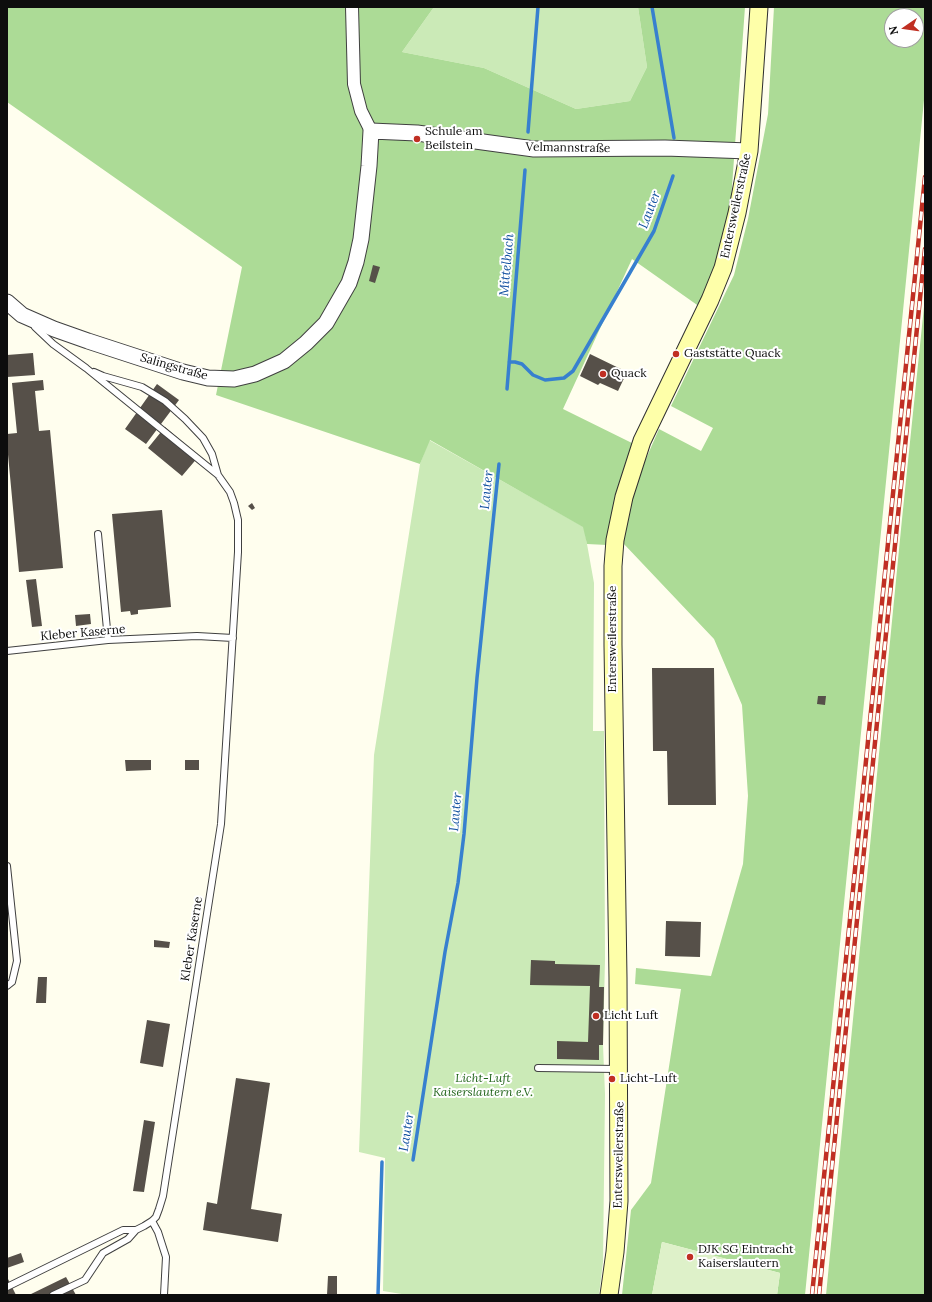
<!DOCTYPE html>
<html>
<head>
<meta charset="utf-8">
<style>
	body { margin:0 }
	#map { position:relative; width:932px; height:1302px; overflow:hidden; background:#fffeee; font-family:Lora,serif }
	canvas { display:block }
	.frame { position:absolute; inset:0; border:8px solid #0d0d0d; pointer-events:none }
	.north { position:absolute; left:884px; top:8px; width:40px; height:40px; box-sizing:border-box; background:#fff; border:1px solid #9e9e9e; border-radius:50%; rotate:257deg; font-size:11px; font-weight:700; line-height:16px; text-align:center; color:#0d0d0d }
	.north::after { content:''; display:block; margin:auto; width:14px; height:18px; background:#c02f23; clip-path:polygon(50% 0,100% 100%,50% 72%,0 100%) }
</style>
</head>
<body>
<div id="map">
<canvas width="932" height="1302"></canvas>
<div class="frame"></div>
<div class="north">N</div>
</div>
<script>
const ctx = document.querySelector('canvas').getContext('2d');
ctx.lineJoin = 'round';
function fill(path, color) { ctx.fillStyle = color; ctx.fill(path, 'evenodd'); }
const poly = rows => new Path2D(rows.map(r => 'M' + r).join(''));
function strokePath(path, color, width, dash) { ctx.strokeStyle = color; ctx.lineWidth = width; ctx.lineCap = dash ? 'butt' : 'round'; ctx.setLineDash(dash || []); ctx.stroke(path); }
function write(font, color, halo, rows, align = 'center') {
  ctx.font = font + ' Lora,serif'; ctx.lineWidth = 4; ctx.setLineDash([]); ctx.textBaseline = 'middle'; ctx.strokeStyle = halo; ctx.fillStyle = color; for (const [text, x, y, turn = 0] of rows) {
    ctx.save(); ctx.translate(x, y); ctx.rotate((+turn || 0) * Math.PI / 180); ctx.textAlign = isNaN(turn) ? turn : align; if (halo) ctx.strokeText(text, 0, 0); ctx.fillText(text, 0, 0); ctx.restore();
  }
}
fill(poly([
	[434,7,638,7,647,67,630,101,576,109,484,68,402,52],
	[429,440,584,527,587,544,594,583,593,731,604,731,605,960,603,1045,605,1094,603,1262,599,1295,408,1295,383,1291,385,1158,359,1152,374,755,420,464]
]), '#cbeab7');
fill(poly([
	[7,7,434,7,402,52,484,68,576,109,630,101,647,67,638,7,745,7,730,214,718,261,700,307,632,259,563,409,636,445,607,545,587,544,583,527,430,440,420,464,216,395,242,267,7,102],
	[774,7,925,7,925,90,805,1295,777,1295,780,1273,662,1242,652,1295,622,1295,631,1210,651,1183,681,989,635,984,636,968,711,976,743,864,748,796,742,705,714,639,623,543,631,501,645,461,659,429,701,451,713,428,671,406,734,275,748,219,768,114],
	[892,16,916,16,916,40,892,40],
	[925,297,925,1295,826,1295,902,519]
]), '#acdb96');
fill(poly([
	[662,1242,780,1273,777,1295,652,1295]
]), '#def1c9');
strokePath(poly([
	[652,7,674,138],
	[528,132,538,7],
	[509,362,515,362,522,364,533,375,545,380,564,378,573,371,654,231,673,176],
	[507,389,525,170],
	[413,1160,445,952,458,883,464,834,477,678,499,464],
	[378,1295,382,1162]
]), '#3780cf', 3.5);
fill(poly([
	[373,265,380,267,375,283,369,281],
	[33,353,35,375,7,377,7,355],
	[590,354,627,372,618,391,600,383,598,385,580,376],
	[43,380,44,390,35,391,39,431,50,430,63,568,19,572,7,444,7,434,17,433,12,383],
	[157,384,179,400,146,444,125,429],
	[165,427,199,456,182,476,148,448],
	[252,503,255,508,252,510,248,506],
	[162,510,171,607,138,610,138,614,131,615,130,611,121,612,112,514],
	[36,579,42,626,32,627,26,580],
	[90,614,91,624,76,626,75,615],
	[652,668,714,668,716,805,668,805,667,751,653,751],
	[818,696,826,696,825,705,817,704],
	[125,760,151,760,151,770,126,771],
	[185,760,199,760,199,770,185,770],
	[666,921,701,922,700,957,665,956],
	[154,940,170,942,169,948,154,947],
	[531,960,555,961,555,964,600,965,599,987,604,987,603,1045,599,1045,599,1060,557,1059,557,1041,588,1042,590,986,530,985],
	[38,977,47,977,46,1003,36,1003],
	[147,1020,170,1024,163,1067,140,1063],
	[236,1078,270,1083,251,1209,282,1214,278,1242,203,1230,207,1202,217,1204],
	[144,1120,155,1122,144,1192,133,1191],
	[21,1253,24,1262,7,1268,7,1258],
	[328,1276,337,1276,337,1295,327,1295],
	[7,1277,16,1295,7,1295],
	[66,1277,76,1295,29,1295]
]), '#565049');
const service = poly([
	[94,372,103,376,142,387,165,401,185,419,203,438,212,454,218,475],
	[98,534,108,640],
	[7,651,108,640,197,636,233,638],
	[7,866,17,961,12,982,7,986],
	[538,1068,618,1069],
	[152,1221,158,1232,166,1257,164,1295],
	[7,1287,123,1230,136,1230,144,1226,152,1221,156,1217,159,1209,163,1196,221,824,238,552,238,520,234,503,230,492,218,475,86,368,53,344,35,327],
	[53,1295,85,1280,103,1253,128,1239,136,1230]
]);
const minor = poly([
	[352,7,354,84,361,111,371,131]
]);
const tertiary = poly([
	[7,302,22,315,54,329,88,341,183,372,208,378,234,379,255,374,284,361,306,343,326,323,349,283,356,262,361,239,369,166,371,131,417,133,534,149,665,148,749,151]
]);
const secondary = poly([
	[609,1295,615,1252,619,1201,618,978,613,645,613,566,615,540,624,497,642,441,710,300,723,268,737,213,749,151,759,7]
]);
strokePath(service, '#404040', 8);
strokePath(minor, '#404040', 14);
strokePath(tertiary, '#404040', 17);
strokePath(secondary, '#2f2f2f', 19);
strokePath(service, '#fff', 6);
strokePath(minor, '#fff', 12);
strokePath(tertiary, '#fff', 15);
strokePath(secondary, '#feffa9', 17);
const rail = poly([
	[812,1295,925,177],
	[819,1295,925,249]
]);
strokePath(rail, '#c02f23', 4.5);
strokePath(rail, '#fff', 3, [9]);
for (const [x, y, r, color] of [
	[417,139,4,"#c02f23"],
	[676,354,4,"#c02f23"],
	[603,374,4,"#c02f23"],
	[596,1016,4,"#c02f23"],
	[612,1079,4,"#c02f23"],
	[690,1257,4,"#c02f23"]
]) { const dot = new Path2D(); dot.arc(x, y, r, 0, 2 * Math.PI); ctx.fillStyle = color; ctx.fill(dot); strokePath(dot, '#fff', 1.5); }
write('12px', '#0d0d0d', '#fff', [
	["Schule am",425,132],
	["Beilstein",425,146],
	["Gaststätte Quack",684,354],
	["Quack",611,374],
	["Licht Luft",604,1016],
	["Licht-Luft",620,1079],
	["DJK SG Eintracht",698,1250],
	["Kaiserslautern",698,1264]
], 'left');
write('12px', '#0d0d0d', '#fff', [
	["Velmannstraße",568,148,1],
	["Entersweilerstraße",736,206,-78],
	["Salingstraße",174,367,16],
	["Kleber Kaserne",83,633,-5],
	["Entersweilerstraße",613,639,-90],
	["Kleber Kaserne",192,939,-81],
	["Entersweilerstraße",619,1155,-89]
]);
write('italic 12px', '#23661c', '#fff', [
	["Licht-Luft",483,1079],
	["Kaiserslautern e.V.",483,1093]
]);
write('italic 13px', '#1452a1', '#fff', [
	["Lauter",650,210,-69],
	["Mittelbach",507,265,-85],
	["Lauter",487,490,-84],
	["Lauter",456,812,-85],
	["Lauter",407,1132,-81]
]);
</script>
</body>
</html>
